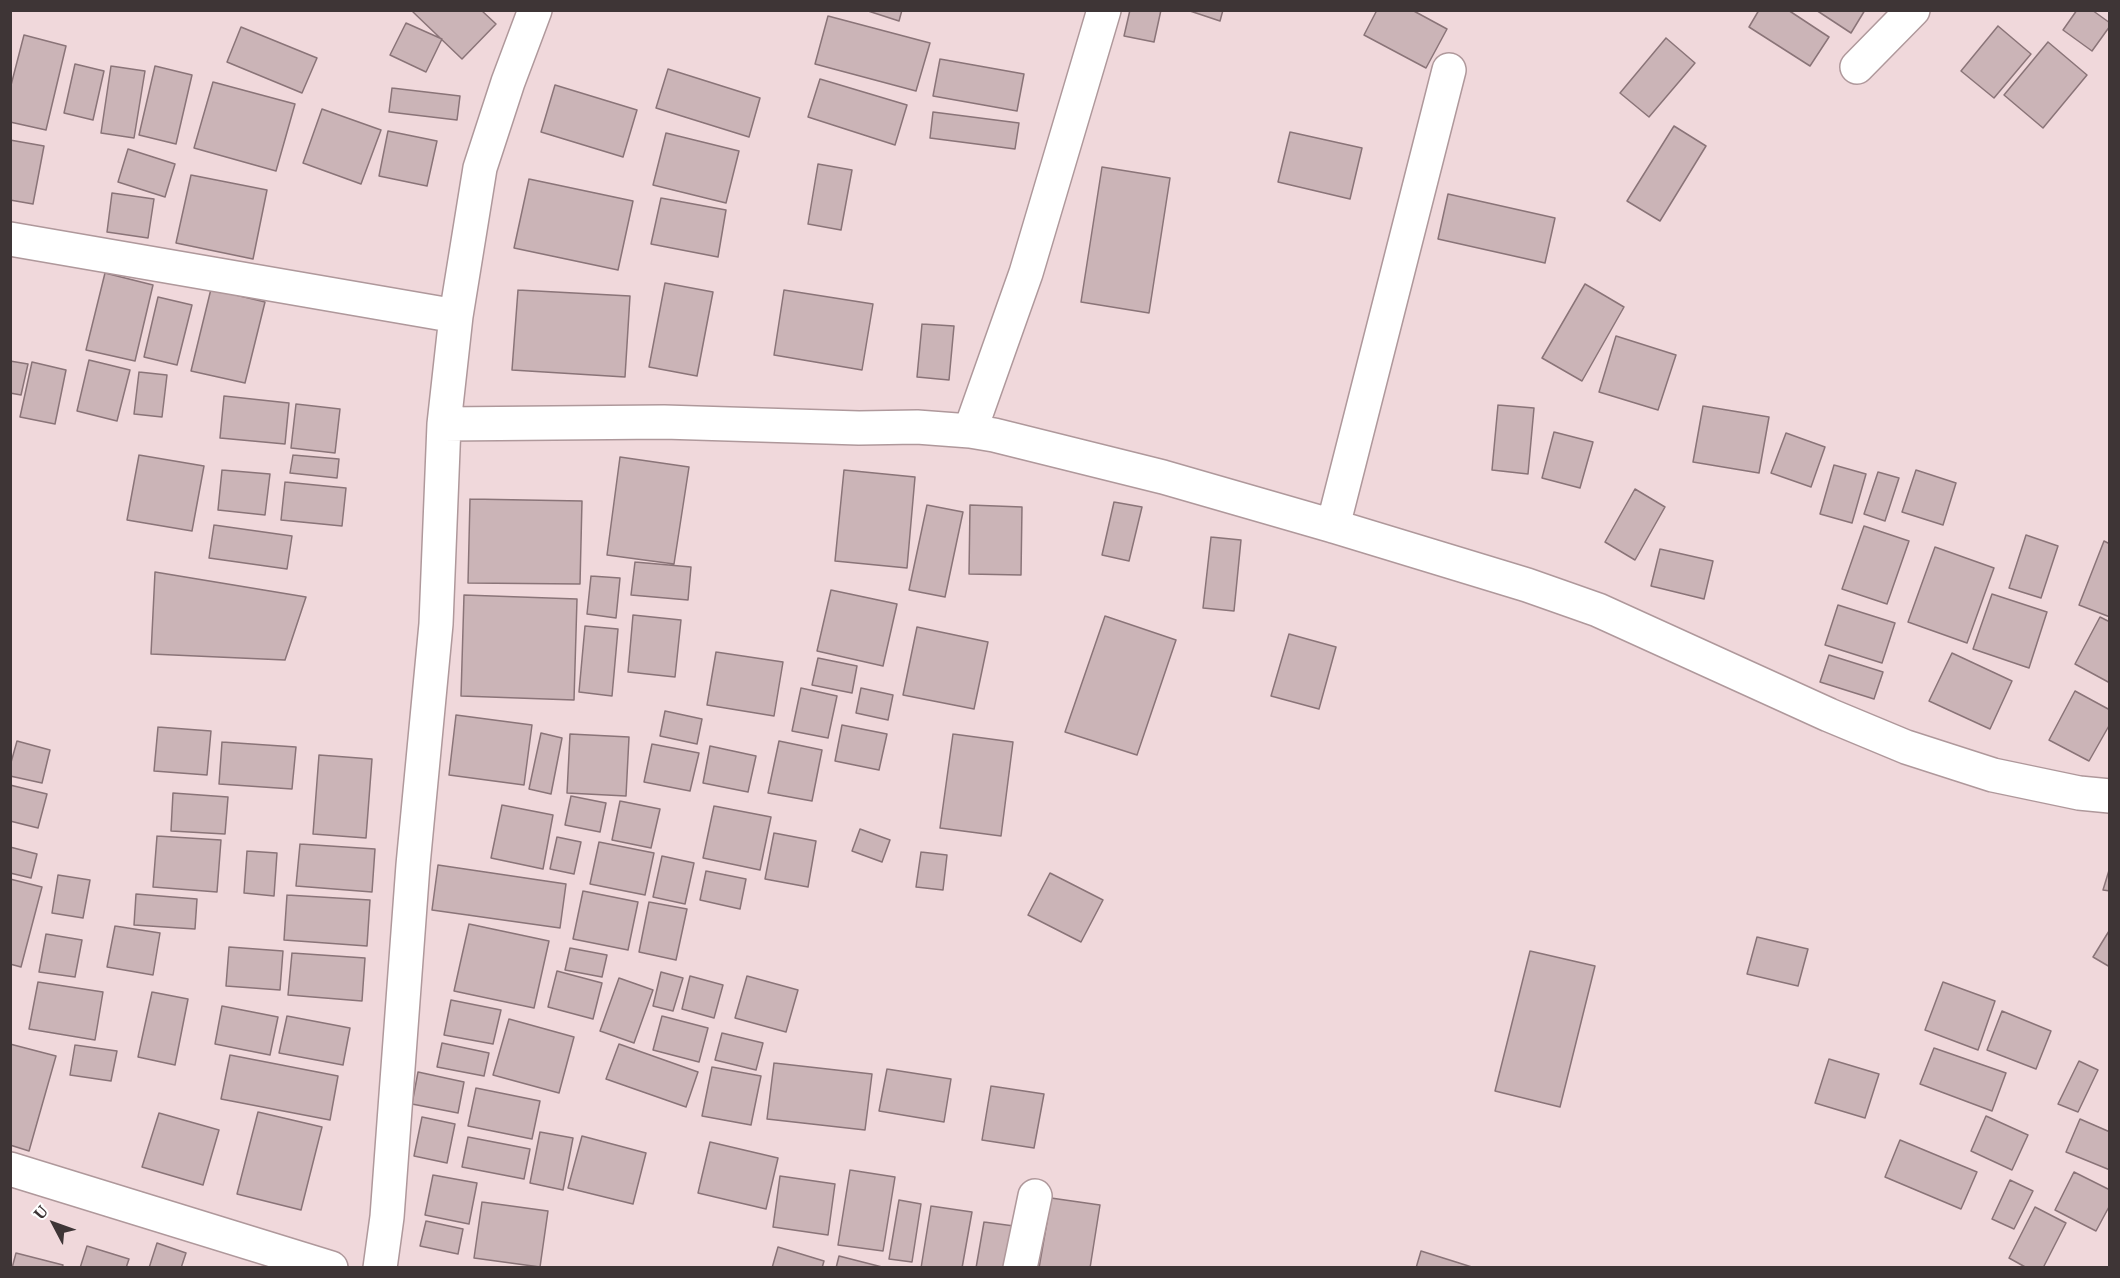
<!DOCTYPE html>
<html>
<head>
<meta charset="utf-8">
<style>
	body { margin:0 }
	#map { position:relative; width:2120px; height:1278px; overflow:hidden; background:#f0d8db; font-family:"IBM Plex Serif",serif }
	canvas { display:block }
	.frame { position:absolute; inset:0; border:12px solid #3e3536; pointer-events:none }
	.north { position:absolute; left:24px; top:1194px; width:60px; height:60px; -webkit-text-stroke:4px #fff; paint-order:stroke; rotate:311deg; font-size:16px; font-weight:700; line-height:24px; text-align:center; color:#3e3536 }
	.north::after { content:''; display:block; margin:auto; width:21px; height:27px; background:#3e3536; clip-path:polygon(50% 0,100% 100%,50% 72%,0 100%) }
</style>
</head>
<body>
<div id="map">
<canvas width="2120" height="1278"></canvas>
<div class="frame"></div>
<div class="north">U</div>
</div>
<script>
const ctx = document.querySelector('canvas').getContext('2d');
ctx.lineJoin = 'round';
function fill(path, color) { ctx.fillStyle = color; ctx.fill(path, 'evenodd'); }
const poly = rows => new Path2D(rows.map(r => 'M' + r).join(''));
function strokePath(path, color, width, dash) { ctx.strokeStyle = color; ctx.lineWidth = width; ctx.lineCap = dash ? 'butt' : 'round'; ctx.setLineDash(dash || []); ctx.stroke(path); }
const building = poly([
	[414,10,481,10,496,24,462,59,413,12,414,10],
	[865,10,902,10,899,21,865,10],
	[1130,10,1161,10,1154,42,1124,36,1130,10],
	[1187,10,1223,10,1220,21,1187,10],
	[1377,10,1412,10,1447,29,1426,68,1364,35,1377,10],
	[1759,10,1788,10,1829,37,1810,66,1749,27,1759,10],
	[1816,10,1865,10,1851,33,1816,10],
	[2077,10,2092,10,2110,23,2110,26,2092,51,2063,30,2077,10],
	[828,16,930,43,916,91,815,64,828,16],
	[406,23,442,39,426,72,390,55,406,23],
	[1998,26,2031,54,1994,98,1961,71,1998,26],
	[241,27,317,58,302,93,227,62,241,27],
	[24,35,66,46,46,130,10,122,10,89,24,35],
	[1666,38,1695,63,1649,117,1620,93,1666,38],
	[2048,42,2087,75,2043,128,2004,95,2048,42],
	[940,59,1024,74,1017,111,933,96,940,59],
	[75,64,104,71,93,120,64,113,75,64],
	[111,66,145,71,134,138,101,133,111,66],
	[155,66,192,75,176,144,139,135,155,66],
	[668,69,760,98,749,137,656,108,668,69],
	[820,79,907,105,895,145,808,117,820,79],
	[213,82,295,104,276,171,194,148,213,82],
	[555,85,637,110,623,157,541,132,555,85],
	[392,88,460,96,457,120,389,112,392,88],
	[322,109,381,130,361,184,303,163,322,109],
	[933,112,1019,123,1015,149,930,138,933,112],
	[1674,126,1706,146,1660,221,1627,201,1674,126],
	[388,131,437,141,427,186,379,176,388,131],
	[1290,132,1362,148,1350,199,1278,182,1290,132],
	[666,133,739,151,726,203,653,185,666,133],
	[10,140,44,146,33,204,10,200,10,140],
	[128,149,175,164,165,197,118,182,128,149],
	[818,164,852,170,841,230,808,224,818,164],
	[1102,167,1170,178,1149,313,1081,302,1102,167],
	[191,175,267,190,253,259,176,243,191,175],
	[529,179,633,201,618,270,514,248,529,179],
	[112,193,154,199,148,238,107,232,112,193],
	[1448,194,1555,218,1545,263,1438,239,1448,194],
	[661,198,726,210,718,257,651,244,661,198],
	[105,273,153,285,135,361,86,350,105,273],
	[665,283,713,292,697,376,649,367,665,283],
	[1585,284,1624,307,1582,381,1542,358,1585,284],
	[211,289,265,302,245,383,191,371,211,289],
	[518,290,630,296,625,377,512,370,518,290],
	[784,290,873,304,862,370,774,355,784,290],
	[158,297,192,305,177,365,144,357,158,297],
	[922,324,954,326,949,380,917,377,922,324],
	[1616,336,1676,355,1658,410,1599,392,1616,336],
	[89,360,130,370,117,421,77,411,89,360],
	[10,361,28,364,21,395,10,393,10,361],
	[32,362,66,370,55,424,20,417,32,362],
	[139,372,167,375,162,417,134,414,139,372],
	[224,396,289,403,285,444,220,438,224,396],
	[296,404,340,409,335,453,291,448,296,404],
	[1498,405,1534,408,1528,474,1492,470,1498,405],
	[1703,406,1769,417,1759,473,1693,462,1703,406],
	[1554,432,1593,442,1580,488,1542,478,1554,432],
	[1786,433,1825,447,1811,487,1771,473,1786,433],
	[139,455,204,466,192,531,127,520,139,455],
	[293,455,339,459,337,478,290,473,293,455],
	[620,457,689,467,674,564,607,555,620,457],
	[1834,465,1866,474,1852,523,1820,514,1834,465],
	[222,470,270,474,265,515,218,510,222,470],
	[844,470,915,477,907,568,835,561,844,470],
	[1916,470,1956,483,1943,525,1902,512,1916,470],
	[1878,472,1899,478,1885,521,1864,514,1878,472],
	[285,482,346,488,342,526,281,520,285,482],
	[1635,489,1665,507,1635,560,1605,542,1635,489],
	[470,499,582,501,580,584,468,583,470,499],
	[1114,502,1142,507,1129,561,1102,555,1114,502],
	[927,505,963,512,945,597,909,590,927,505],
	[970,505,1022,507,1021,575,969,574,970,505],
	[214,525,292,536,287,569,209,558,214,525],
	[1864,526,1909,541,1887,604,1842,589,1864,526],
	[2026,535,2058,546,2041,598,2009,588,2026,535],
	[1211,537,1241,540,1234,611,1203,608,1211,537],
	[2104,541,2110,544,2110,617,2079,605,2104,541],
	[1935,547,1994,568,1967,643,1908,622,1935,547],
	[1660,549,1713,561,1704,599,1651,586,1660,549],
	[635,562,691,567,688,600,631,595,635,562],
	[155,572,306,597,285,660,151,654,155,572],
	[591,576,620,578,616,618,587,614,591,576],
	[831,590,897,604,883,666,817,651,831,590],
	[1992,594,2047,612,2029,668,1973,649,1992,594],
	[464,595,577,599,574,700,461,696,464,595],
	[1838,605,1895,623,1882,663,1825,645,1838,605],
	[633,615,681,620,675,677,628,672,633,615],
	[1105,616,1176,640,1137,755,1065,732,1105,616],
	[2100,617,2110,622,2110,683,2075,664,2100,617],
	[585,626,618,629,612,696,579,692,585,626],
	[917,627,988,642,974,709,903,695,917,627],
	[1289,634,1336,647,1319,709,1271,696,1289,634],
	[716,652,783,662,774,716,707,705,716,652],
	[1952,653,2012,681,1990,729,1929,701,1952,653],
	[1829,655,1883,672,1874,699,1820,682,1829,655],
	[818,658,857,666,852,693,812,685,818,658],
	[801,688,837,696,828,738,792,731,801,688],
	[861,688,893,695,888,720,856,713,861,688],
	[2075,691,2110,710,2110,724,2089,761,2049,740,2075,691],
	[665,711,702,719,697,744,660,736,665,711],
	[456,715,532,725,524,785,449,775,456,715],
	[842,725,887,734,879,770,835,761,842,725],
	[158,727,211,731,207,775,154,771,158,727],
	[541,733,562,738,551,794,529,789,541,733],
	[570,734,629,737,626,796,567,793,570,734],
	[953,734,1013,742,1001,836,940,828,953,734],
	[17,741,50,750,42,783,10,776,10,766,17,741],
	[779,741,822,750,812,801,768,793,779,741],
	[222,742,296,747,292,789,219,784,222,742],
	[652,744,699,753,690,791,644,782,652,744],
	[710,746,756,756,748,792,703,783,710,746],
	[319,755,372,759,366,838,313,834,319,755],
	[10,785,47,794,38,828,10,821,10,785],
	[173,793,228,797,225,834,171,831,173,793],
	[571,796,606,803,600,832,565,825,571,796],
	[620,801,660,809,651,848,612,840,620,801],
	[502,805,553,815,543,869,491,858,502,805],
	[714,806,771,817,760,870,703,858,714,806],
	[860,829,890,840,882,862,852,851,860,829],
	[774,833,816,841,808,887,765,879,774,833],
	[157,836,221,840,217,892,153,887,157,836],
	[557,837,581,842,574,874,550,869,557,837],
	[599,842,654,853,645,895,590,884,599,842],
	[300,844,375,849,372,892,296,886,300,844],
	[10,847,37,854,31,878,10,873,10,847],
	[247,851,277,853,274,896,244,893,247,851],
	[921,852,947,855,943,890,916,887,921,852],
	[662,856,694,863,685,904,653,897,662,856],
	[438,865,566,884,560,928,432,910,438,865],
	[2110,867,2110,891,2103,890,2110,867],
	[706,871,746,879,740,909,700,900,706,871],
	[1050,873,1103,900,1081,942,1028,915,1050,873],
	[58,875,90,880,83,918,52,913,58,875],
	[10,879,42,887,21,967,10,964,10,879],
	[583,891,638,902,628,950,573,939,583,891],
	[136,894,197,899,195,929,134,925,136,894],
	[287,895,370,900,367,946,284,940,287,895],
	[649,902,687,909,676,960,639,952,649,902],
	[469,924,549,941,534,1008,454,991,469,924],
	[115,926,160,933,153,975,107,967,115,926],
	[2109,931,2110,931,2110,967,2093,957,2109,931],
	[46,934,82,940,75,977,39,972,46,934],
	[1757,937,1808,949,1798,986,1747,974,1757,937],
	[229,947,283,951,280,990,226,986,229,947],
	[570,948,607,955,602,977,565,970,570,948],
	[1530,951,1595,966,1560,1107,1495,1091,1530,951],
	[292,953,365,958,362,1001,288,995,292,953],
	[557,971,602,983,593,1019,548,1007,557,971],
	[661,972,683,978,673,1011,653,1006,661,972],
	[690,976,723,985,714,1018,682,1009,690,976],
	[747,976,798,990,786,1032,735,1018,747,976],
	[619,978,653,990,634,1043,600,1031,619,978],
	[38,982,103,992,95,1040,29,1029,38,982],
	[1943,982,1995,1001,1978,1050,1925,1030,1943,982],
	[152,992,188,999,175,1065,138,1057,152,992],
	[451,1000,501,1010,493,1044,444,1035,451,1000],
	[222,1006,278,1017,270,1055,215,1044,222,1006],
	[2002,1011,2051,1031,2036,1069,1987,1050,2002,1011],
	[287,1016,350,1028,343,1065,279,1053,287,1016],
	[662,1016,708,1028,699,1062,653,1050,662,1016],
	[509,1019,574,1037,559,1093,493,1075,509,1019],
	[722,1033,763,1043,756,1070,715,1060,722,1033],
	[442,1043,489,1053,484,1076,437,1067,442,1043],
	[10,1044,56,1056,29,1151,10,1145,10,1044],
	[619,1044,698,1072,686,1107,606,1079,619,1044],
	[75,1045,117,1051,111,1081,70,1075,75,1045],
	[1934,1048,2006,1073,1992,1111,1920,1084,1934,1048],
	[230,1055,338,1076,330,1120,221,1099,230,1055],
	[1829,1059,1879,1074,1865,1118,1815,1103,1829,1059],
	[2079,1061,2098,1070,2078,1112,2058,1104,2079,1061],
	[774,1063,872,1074,865,1130,767,1119,774,1063],
	[712,1067,761,1076,751,1125,702,1116,712,1067],
	[887,1069,951,1079,944,1122,879,1111,887,1069],
	[418,1072,464,1082,458,1113,412,1104,418,1072],
	[991,1086,1044,1094,1034,1148,982,1140,991,1086],
	[476,1088,540,1101,532,1139,468,1126,476,1088],
	[258,1112,322,1127,301,1210,237,1194,258,1112],
	[159,1113,219,1130,203,1185,142,1167,159,1113],
	[1986,1116,2028,1135,2012,1170,1971,1151,1986,1116],
	[422,1117,455,1124,447,1163,414,1156,422,1117],
	[2080,1119,2110,1132,2110,1170,2066,1152,2080,1119],
	[540,1132,573,1138,563,1190,530,1183,540,1132],
	[582,1136,646,1153,633,1204,568,1188,582,1136],
	[468,1137,530,1149,524,1179,462,1167,468,1137],
	[1900,1140,1977,1172,1961,1209,1885,1177,1900,1140],
	[710,1142,778,1158,766,1209,698,1193,710,1142],
	[850,1170,895,1177,883,1251,838,1245,850,1170],
	[2074,1172,2110,1190,2110,1205,2096,1231,2055,1210,2074,1172],
	[433,1175,477,1183,469,1224,425,1215,433,1175],
	[780,1176,835,1184,828,1235,773,1227,780,1176],
	[2010,1180,2033,1191,2014,1229,1992,1219,2010,1180],
	[1051,1198,1100,1205,1090,1268,1039,1268,1051,1198],
	[899,1200,921,1204,912,1262,889,1259,899,1200],
	[482,1202,548,1211,540,1267,474,1258,482,1202],
	[931,1206,972,1212,962,1268,921,1268,931,1206],
	[2035,1207,2066,1223,2043,1268,2027,1268,2009,1258,2035,1207],
	[426,1221,463,1229,458,1254,420,1246,426,1221],
	[984,1222,1014,1226,1007,1268,976,1268,984,1222],
	[157,1243,186,1253,181,1268,149,1268,157,1243],
	[87,1246,129,1259,126,1268,80,1268,87,1246],
	[778,1247,824,1261,822,1268,772,1268,778,1247],
	[1421,1251,1475,1268,1416,1268,1421,1251],
	[16,1253,63,1265,62,1268,12,1268,16,1253],
	[839,1256,886,1268,836,1268,839,1256]
]);
fill(building, '#cbb4b7');
strokePath(building, '#8a7478', 1.5);
const minor = poly([
	[1857,67,1913,10],
	[10,239,456,316],
	[444,424,664,422,859,428,917,427,970,431,994,435,1163,477,1333,526,1527,585,1598,610,1829,715,1906,747,1993,775,2079,793,2110,796],
	[970,431,1026,273,1104,10],
	[1333,526,1449,70],
	[10,1169,331,1268],
	[380,1268,387,1217,413,865,436,624,444,424,456,316,480,168,508,82,535,10],
	[1020,1268,1035,1196]
]);
strokePath(minor, '#af989b', 36);
strokePath(minor, '#fff', 33);
</script>
</body>
</html>
